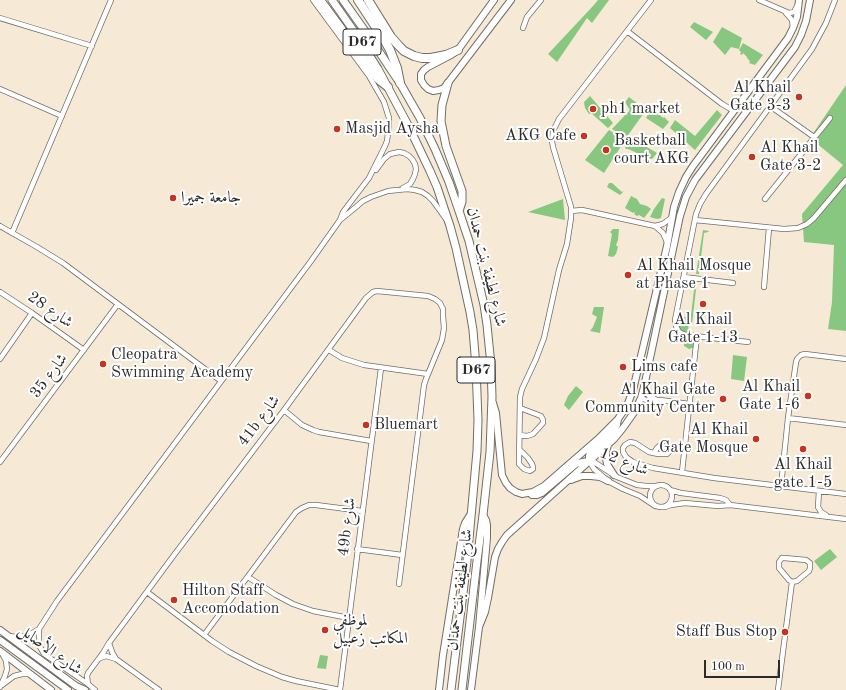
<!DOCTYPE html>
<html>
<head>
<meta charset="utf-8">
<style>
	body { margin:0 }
	#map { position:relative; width:846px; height:690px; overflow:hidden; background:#f6ead6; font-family:"Old Standard TT",serif }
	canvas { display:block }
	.scale { position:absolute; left:704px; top:660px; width:76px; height:18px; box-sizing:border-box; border:2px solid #2b2b2b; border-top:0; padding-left:5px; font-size:12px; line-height:14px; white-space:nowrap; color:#2b2b2b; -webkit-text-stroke:3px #fff; paint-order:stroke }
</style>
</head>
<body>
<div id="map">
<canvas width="846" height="690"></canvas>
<div class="scale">100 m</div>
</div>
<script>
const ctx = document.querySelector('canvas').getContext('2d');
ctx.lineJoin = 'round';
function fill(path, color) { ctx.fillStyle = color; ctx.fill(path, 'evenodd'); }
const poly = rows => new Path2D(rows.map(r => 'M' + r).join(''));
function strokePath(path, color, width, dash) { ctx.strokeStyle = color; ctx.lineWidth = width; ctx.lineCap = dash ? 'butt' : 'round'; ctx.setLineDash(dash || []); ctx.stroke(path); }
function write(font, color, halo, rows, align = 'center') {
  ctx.font = font + ' "Old Standard TT",Amiri,serif'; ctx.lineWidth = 4; ctx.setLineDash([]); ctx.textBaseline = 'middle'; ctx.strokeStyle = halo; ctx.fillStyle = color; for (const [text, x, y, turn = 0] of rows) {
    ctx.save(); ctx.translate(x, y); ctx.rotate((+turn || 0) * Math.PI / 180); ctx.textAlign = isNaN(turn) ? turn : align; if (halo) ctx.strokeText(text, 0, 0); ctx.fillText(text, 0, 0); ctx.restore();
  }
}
fill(poly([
	[598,0,609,0,592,23,587,18,557,62,548,54,593,6],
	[694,22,713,32,706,40,690,27],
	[722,27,742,38,739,49,731,47,725,55,713,42],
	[743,43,763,55,755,65,749,63,750,61,747,58,747,57,743,53,742,55,740,54,741,52,739,50],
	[846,85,846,331,828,329,832,302,834,245,804,242,802,214,843,165,810,138],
	[590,96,613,123,608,128,591,113,589,114,585,108,584,102],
	[629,97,646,110,626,138,612,129,630,110,625,102],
	[652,108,663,118,664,117,669,122,663,129,646,118],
	[717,110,722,115,695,150,670,128,675,120,695,136],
	[609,130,625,140,604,173,585,160],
	[628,136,657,153,653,158,650,160,648,158,646,160,638,155,635,152,628,149,626,149,625,148,627,145,625,143],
	[609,183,612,183,622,192,624,191,620,195,607,187],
	[631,196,637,199,640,204,647,206,651,209,644,218,639,215,637,216,634,214,635,213,634,212,633,213,625,208],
	[662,198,665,199,661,218,657,219,650,217,654,209],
	[563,199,565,220,528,212],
	[613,229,619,229,618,240,616,245,618,247,616,254,613,257,608,256,612,234,610,232],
	[703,230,709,231,708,232,704,233,699,274,696,274],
	[695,281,697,281,692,324,690,324],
	[594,307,604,307,600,333,590,331,593,327,597,317,592,314],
	[680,316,687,317,689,331,696,333,695,347,689,349,684,346,684,343,678,342],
	[733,355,747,357,744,381,731,379],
	[576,386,583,392,569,410,564,405,568,396],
	[830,549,837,557,821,570,814,561],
	[320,655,328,656,326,669,317,668]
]), '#87c77f');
const street = poly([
	[759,0,789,13,794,12,797,6],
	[786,13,792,20,793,27],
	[0,18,92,46],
	[523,28,527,17,541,0],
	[627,31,722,104,734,111],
	[0,89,62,116],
	[770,106,814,137],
	[376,170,384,159,390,154,399,152,404,153,409,156,412,159,415,164,416,169,415,174,413,179,410,184,403,188],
	[765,199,830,118],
	[571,211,582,210,655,226,663,233,667,242],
	[340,220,345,216,356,207,363,201,371,197,388,191,407,189,415,190,422,192,428,196,433,201,446,219],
	[695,220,784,229,798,228,807,224,814,218,846,180],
	[0,226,37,247,63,263,221,381],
	[655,226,663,224,672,217],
	[12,233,111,0],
	[684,277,733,283],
	[764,287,769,228],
	[0,292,32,313,84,350],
	[748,342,685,335,679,332,676,326,675,320,696,214,700,204,706,194,812,49,826,23,835,0],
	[329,350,342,358,364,365,428,374],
	[0,359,32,313],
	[644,388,648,395,655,399],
	[641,398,646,400,660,400,689,404],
	[284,410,302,425,313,430,319,432,371,441],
	[788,418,846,425],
	[520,435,527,436,533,434,543,423,543,420,541,416,520,408],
	[672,447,670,451,667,454,658,454,649,452,635,443,630,442,625,445,623,448,623,452,626,457,633,462,653,468,714,478,846,494],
	[520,450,528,458,532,464,533,467,533,469,530,471,524,469,519,464,520,397,522,389,536,359,544,338,559,270,567,244,571,218,571,207,553,147,552,141,553,131,559,119,651,0],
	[654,453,657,448,659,446,684,449],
	[589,461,594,469,608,481,623,489,640,496,655,506],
	[589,461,594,462,617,477,637,485,647,486,657,486],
	[0,462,118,304],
	[682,472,697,336],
	'650 496a11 11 0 1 1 22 0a11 11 0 1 1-22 0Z',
	[781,486,788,418,796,362,797,359,801,355,805,354,846,359],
	[670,490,681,493,720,498,726,500,730,505],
	[819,491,818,507,821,512,826,515],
	[665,507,671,505,685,503,718,506,730,505,846,519],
	[357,549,402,555],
	[782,558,784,558,806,560,810,563,810,568,809,571,797,581,792,582,789,580,779,568,779,562,782,558],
	[248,577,276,595,293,604,313,611,349,618],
	[147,592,212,641,229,652,256,666,282,677,296,681,340,690],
	[39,629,39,645,44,654,88,684,95,690],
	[204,635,296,512,302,508,309,505,316,505,362,511],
	[9,636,16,637,24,636,34,632,39,629,57,601,311,261,340,220,343,212,369,178,385,146,387,141,389,125,389,118,384,102,369,76,313,0],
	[109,643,112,652,116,659,159,690],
	[100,658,106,656,116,659],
	[88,684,87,676,88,673,103,653,109,643,174,555,284,410,366,298,373,292,377,291,428,296,435,299,440,303,443,309,443,316,444,328,442,340,426,379,424,385,399,584],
	[2,685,14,676,22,674,31,674],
	[0,687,5,676,7,669,6,661,2,653],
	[340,690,381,368],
	[778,690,792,582]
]);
const secondary = poly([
	[494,0,458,50,451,55,428,67,424,70,421,74,421,80,424,85,428,89,433,91,439,90,444,88,511,0],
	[493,403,496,413,502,475,506,483,510,488,516,492,522,494,533,492,544,486,598,439,618,419,627,406,633,390,667,246,674,207,679,192,686,177,693,166,788,38,793,28,797,17,799,0],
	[608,445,606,452,606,459,607,464,614,475],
	[571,480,582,476,591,476,600,477,608,481],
	[532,495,537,495,542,493,576,464,582,462,589,461,589,456,590,453,614,431,617,425,618,419],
	[479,627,485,612,488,598,495,557,498,549,502,542,507,535,614,439,623,428,635,411,641,398,644,387,680,216,686,197,695,180,795,47,801,35,806,21,810,0],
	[0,630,76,686,85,690],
	[0,640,68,690],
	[0,651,51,690],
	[439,690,443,655,463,529,465,523,472,512],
	[471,690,479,627,487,538,487,525,486,520,483,515]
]);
const primary = poly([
	[332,0,358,37,378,69,409,127,430,171,437,187,450,226,456,248,470,312,473,330,476,367,478,420,477,451,467,561,451,690],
	[343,0,372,41,400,83,420,118,435,149,449,182,459,211,469,241,484,305,487,325,491,365,492,397,490,452,483,515,477,561,462,690],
	[448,83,442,105,441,121,446,146,462,191,462,202,459,211]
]);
const highway = poly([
	[320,0,378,79,388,87],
	[358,0,385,41,390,50,397,68,400,83],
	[368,0,391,37,399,46,404,51,414,56,422,58,431,58,446,55,458,50]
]);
strokePath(street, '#726e67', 6);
strokePath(secondary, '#726e67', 8);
strokePath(primary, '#726e67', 9);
strokePath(highway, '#726e67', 10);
strokePath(street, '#fff', 4.5);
strokePath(secondary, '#fff', 6);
strokePath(primary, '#fff', 7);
strokePath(highway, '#fff', 8);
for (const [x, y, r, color] of [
	[799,97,4,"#c8321e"],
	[593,109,4,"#c8321e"],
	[337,129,4,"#c8321e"],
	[584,136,4,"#c8321e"],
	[606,150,4,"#c8321e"],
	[752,157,4,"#c8321e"],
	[173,198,4,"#c8321e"],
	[628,275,4,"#c8321e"],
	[703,304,4,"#c8321e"],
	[103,364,4,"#c8321e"],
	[623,367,4,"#c8321e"],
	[808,396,4,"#c8321e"],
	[723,399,4,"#c8321e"],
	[366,425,4,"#c8321e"],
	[756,439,4,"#c8321e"],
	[803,449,4,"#c8321e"],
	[174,600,4,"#c8321e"],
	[325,630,4,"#c8321e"],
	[785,632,4,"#c8321e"]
]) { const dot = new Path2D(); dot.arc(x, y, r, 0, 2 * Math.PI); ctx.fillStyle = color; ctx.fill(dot); strokePath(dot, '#fff', 1.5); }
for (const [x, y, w] of [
	[362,42,38],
	[476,370,38]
]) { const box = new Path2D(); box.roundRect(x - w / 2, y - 13, w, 26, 3); ctx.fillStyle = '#fff'; ctx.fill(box); strokePath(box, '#2b2b2b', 1); }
write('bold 15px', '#2b2b2b', null, [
	["D67",362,42],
	["D67",476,370]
]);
write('16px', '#2b2b2b', '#fff', [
	["Al Khail",791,88,"right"],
	["Gate 3-3",791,106,"right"],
	["ph1 market",601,109],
	["Masjid Aysha",345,129],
	["AKG Cafe",576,136,"right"],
	["Basketball",614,141],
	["court AKG",614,159],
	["Al Khail",760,148],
	["Gate 3-2",760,166],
	["جامعة جميرا",181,198],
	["Al Khail Mosque",636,266],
	["at Phase 1",636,284],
	["Al Khail",703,320,"center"],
	["Gate 1-13",703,338,"center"],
	["Cleopatra",111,355],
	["Swimming Academy",111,373],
	["Lims cafe",631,367],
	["Al Khail",800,387,"right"],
	["Gate 1-6",800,405,"right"],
	["Al Khail Gate",715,390,"right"],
	["Community Center",715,408,"right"],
	["Bluemart",374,425],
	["Al Khail",748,430,"right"],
	["Gate Mosque",748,448,"right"],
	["Al Khail",803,465,"center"],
	["gate 1-5",803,483,"center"],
	["Hilton Staff",182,591],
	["Accomodation",182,609],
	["لموظفي",333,621],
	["المكاتب زعبيل",333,639],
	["Staff Bus Stop",777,632,"right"]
], 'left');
write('16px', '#2b2b2b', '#fff', [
	["شارع لطيفة بنت حمدان",486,267,76],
	["شارع 28",50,310,35],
	["شارع 35",49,376,-53],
	["41b شارع",259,421,-53],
	["شارع 12",624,462,22],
	["49b شارع",347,527,-83],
	["شارع لطيفة بنت حمدان",460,590,-83],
	["شارع الأصايل",50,650,36]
]);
</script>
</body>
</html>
